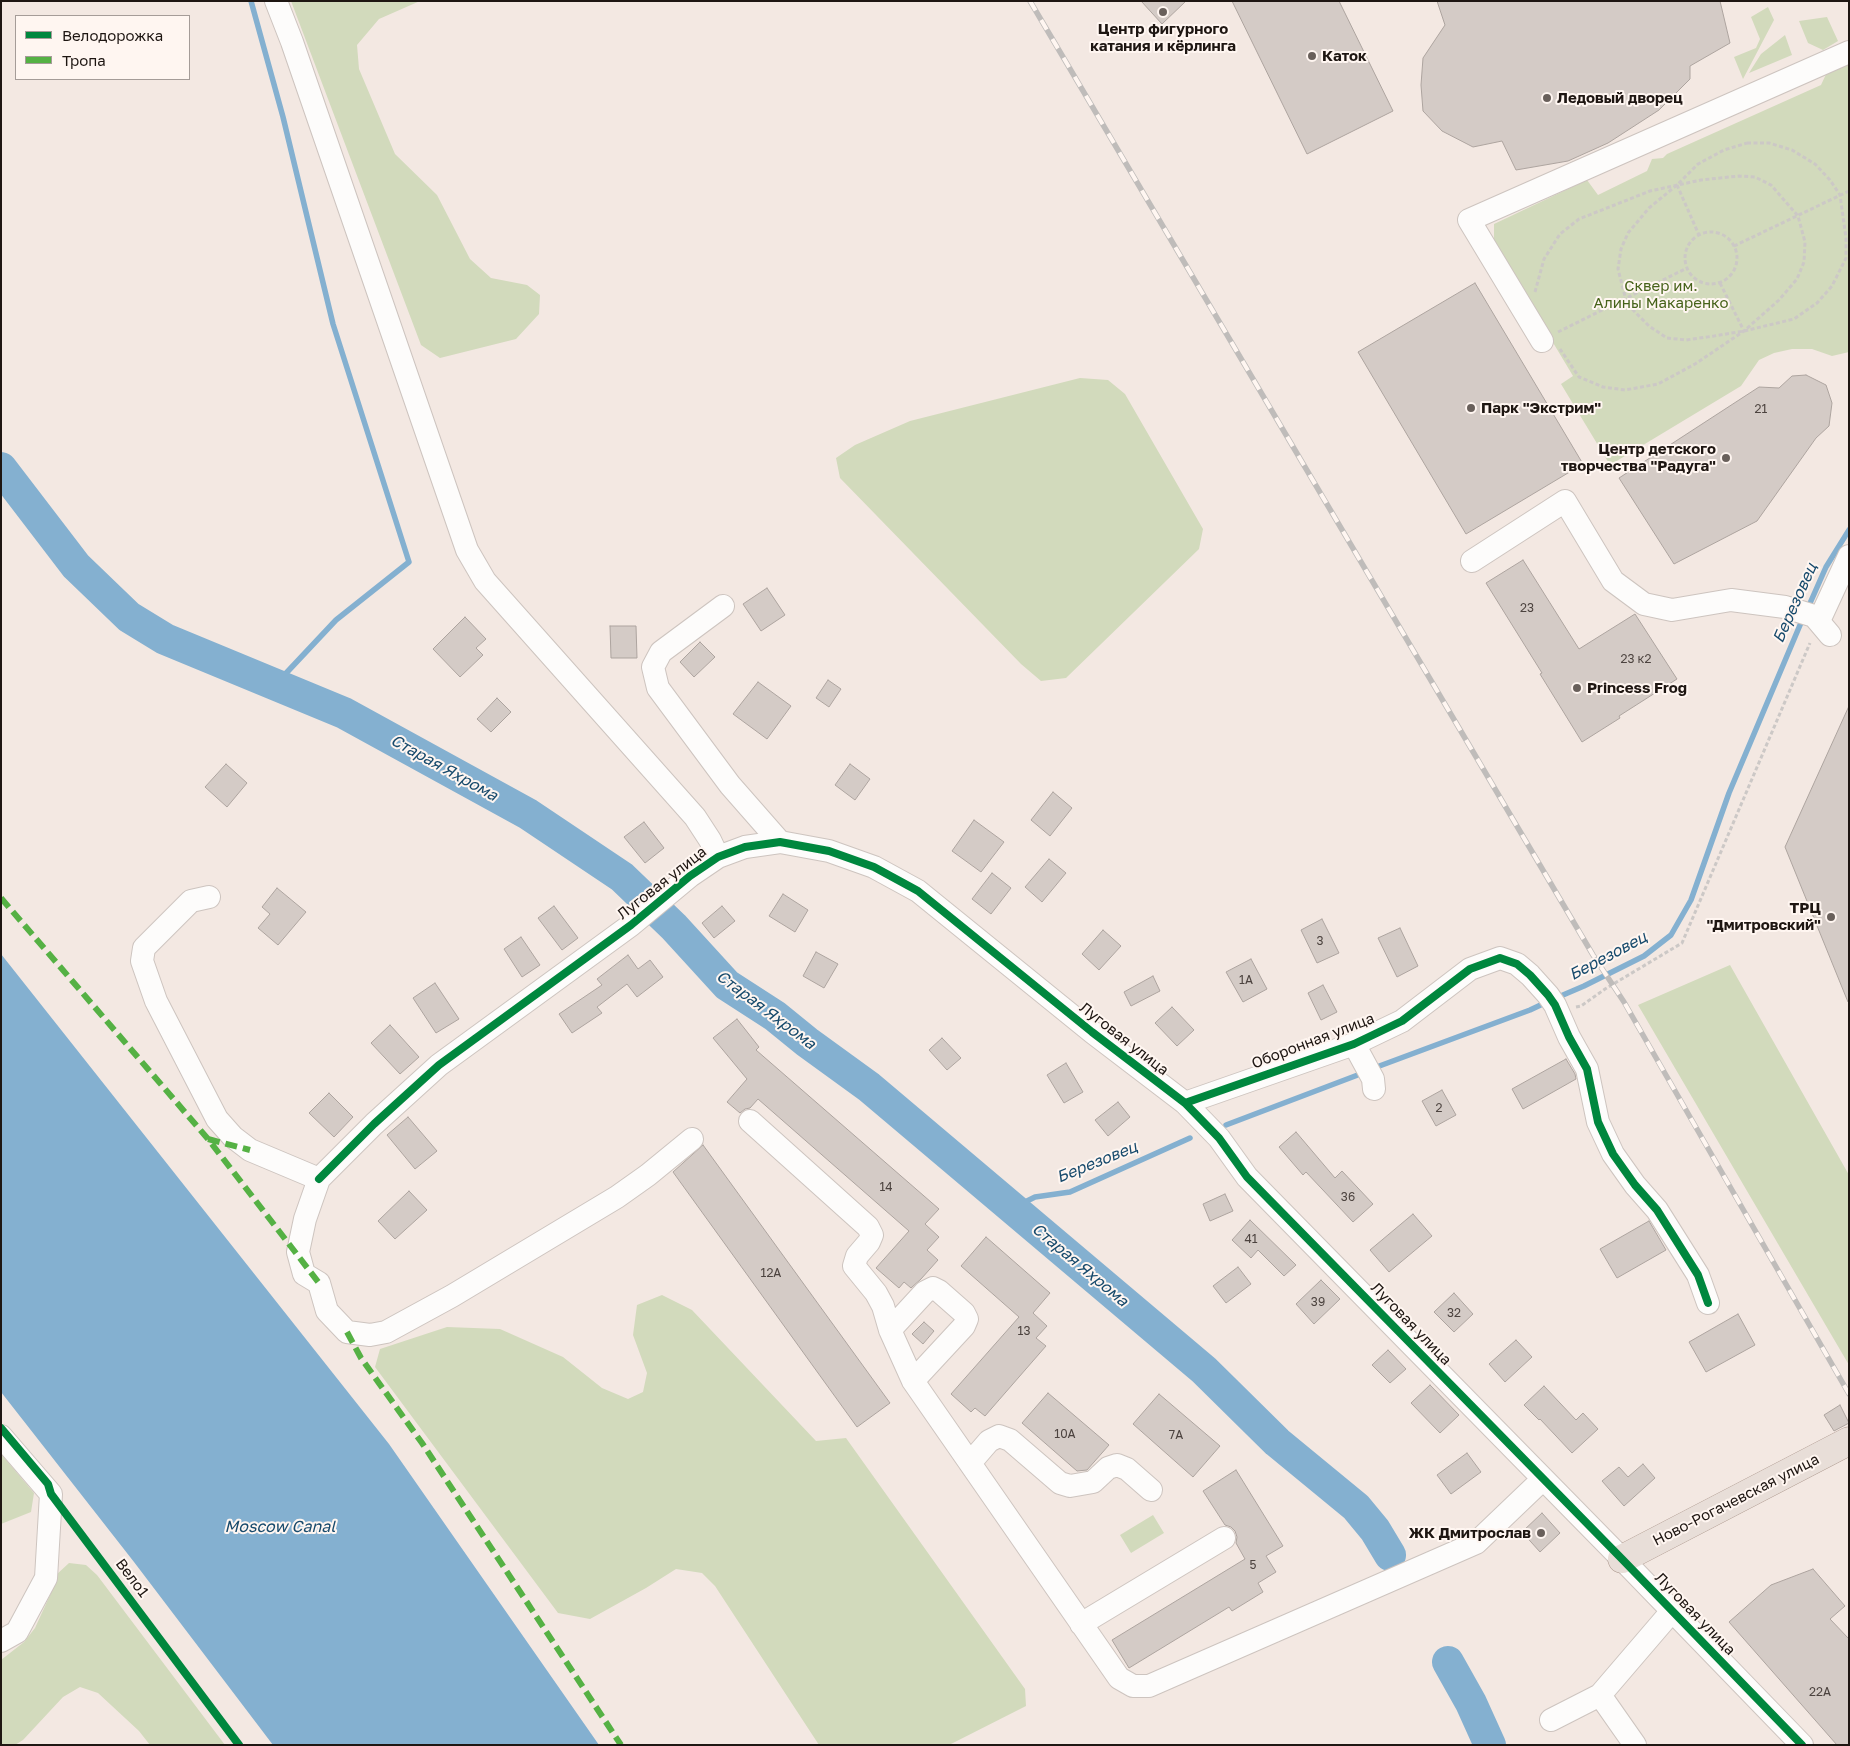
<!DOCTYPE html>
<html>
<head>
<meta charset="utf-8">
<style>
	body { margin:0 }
	#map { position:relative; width:1850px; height:1746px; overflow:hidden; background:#f3e8e2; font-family:"Golos Text",sans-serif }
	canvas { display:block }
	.frame { position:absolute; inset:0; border:2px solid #1e1612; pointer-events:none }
	.legend { position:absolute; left:15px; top:15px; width:175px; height:65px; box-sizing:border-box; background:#fff6f1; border:1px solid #a59c98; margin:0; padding:6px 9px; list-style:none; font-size:15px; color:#1e1612 }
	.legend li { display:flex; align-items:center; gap:10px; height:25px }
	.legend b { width:25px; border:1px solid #a59c98 }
</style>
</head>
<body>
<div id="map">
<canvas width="1850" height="1746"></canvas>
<div class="frame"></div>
<ul class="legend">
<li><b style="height:6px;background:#00873e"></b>Велодорожка</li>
<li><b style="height:6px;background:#55b144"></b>Тропа</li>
</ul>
</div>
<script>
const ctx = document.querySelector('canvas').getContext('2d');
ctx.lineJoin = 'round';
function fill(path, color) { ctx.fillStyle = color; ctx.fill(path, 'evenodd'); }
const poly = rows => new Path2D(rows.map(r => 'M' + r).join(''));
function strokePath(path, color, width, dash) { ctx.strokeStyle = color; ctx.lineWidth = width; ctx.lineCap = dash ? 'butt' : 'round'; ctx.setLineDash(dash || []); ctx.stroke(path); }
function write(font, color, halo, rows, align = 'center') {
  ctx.font = font + ' "Golos Text",sans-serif'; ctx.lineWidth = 4; ctx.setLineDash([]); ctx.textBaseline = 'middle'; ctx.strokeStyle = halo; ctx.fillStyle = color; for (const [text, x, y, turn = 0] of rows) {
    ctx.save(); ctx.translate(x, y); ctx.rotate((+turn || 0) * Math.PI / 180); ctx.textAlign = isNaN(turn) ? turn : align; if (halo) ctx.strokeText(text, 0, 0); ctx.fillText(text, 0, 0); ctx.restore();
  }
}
fill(poly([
	[291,1,420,1,379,19,357,45,359,69,395,154,437,195,470,259,491,278,527,285,540,295,539,314,516,339,440,358,421,345],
	[1768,7,1774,20,1743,79,1734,57,1756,48,1760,39,1751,17],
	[1827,17,1838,41,1823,50,1808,43,1799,21],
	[1785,35,1792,55,1749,73,1761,54],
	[1849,61,1849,352,1832,356,1812,349,1792,349,1774,353,1759,360,1741,386,1610,465,1561,384,1573,376,1494,244,1494,224,1587,180,1598,195,1647,171,1652,159,1663,158,1667,154,1821,85,1828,70],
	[1080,378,1108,380,1125,394,1203,529,1199,549,1066,678,1041,681,1021,664,840,478,836,458,855,445,910,421],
	[1730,965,1849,1175,1849,1365,1638,1005],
	[662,1295,692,1310,816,1441,846,1438,1025,1689,1026,1706,949,1745,819,1745,715,1586,702,1573,676,1569,646,1588,590,1619,558,1613,375,1367,380,1349,447,1327,500,1329,563,1357,602,1388,628,1399,643,1392,647,1373,633,1335,637,1305],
	[1,1454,34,1493,31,1512,1,1524],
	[1153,1515,1164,1533,1131,1553,1120,1535],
	[69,1563,86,1565,97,1575,225,1745,150,1745,139,1731,98,1693,80,1687,63,1697,23,1740,15,1745,1,1745,1,1660,24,1642,35,1628,51,1593,56,1575]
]), '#d2dabc');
fill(poly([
	[1,954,389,1444,599,1745,273,1745,134,1562,1,1392]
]), '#84b0d0');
strokePath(poly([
	[251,1,283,117,333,324,409,562,336,620,274,686],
	[1807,610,1826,567,1849,530],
	[1556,998,1584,986,1644,956,1671,935,1691,900,1729,793,1803,618],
	[1374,1068,1530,1010,1547,1002],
	[1226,1125,1363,1073],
	[1022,1215,1027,1201,1035,1197,1070,1192,1190,1138]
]), '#84b0d0', 5.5);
strokePath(poly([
	[1,468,76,566,129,617,165,639,344,713,528,814,622,877,674,927,727,985,775,1016,807,1042,869,1087,1204,1370,1277,1442,1356,1507,1375,1530,1390,1555],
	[1448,1662,1471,1703,1490,1745]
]), '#84b0d0', 32);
const building = poly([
	[1141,1,1186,1,1162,24,1141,1],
	[1232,1,1339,1,1393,111,1307,154,1232,1],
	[1437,1,1720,1,1730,43,1690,66,1690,79,1659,110,1608,143,1568,161,1516,170,1502,141,1473,147,1442,131,1423,111,1421,85,1423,58,1445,25,1437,1],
	[1475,283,1583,464,1466,534,1358,352,1475,283],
	[1806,375,1826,385,1832,403,1829,426,1816,438,1757,521,1674,564,1619,478,1759,387,1779,388,1792,376,1806,375],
	[1523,560,1579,649,1635,614,1677,679,1619,716,1620,718,1582,742,1540,674,1542,673,1486,583,1523,560],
	[767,588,785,615,761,631,743,604,767,588],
	[465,617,486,639,476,648,483,655,460,677,433,649,465,617],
	[610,626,636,626,637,658,611,658,610,626],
	[700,642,715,657,694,677,680,662,700,642],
	[828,680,841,689,829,707,816,698,828,680],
	[758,682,791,706,767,739,733,714,758,682],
	[497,698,511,712,491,732,477,719,497,698],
	[1849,706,1849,1002,1848,1002,1785,847,1849,706],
	[226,764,247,783,227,807,205,787,226,764],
	[850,764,870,779,855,800,835,785,850,764],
	[1053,792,1072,808,1050,836,1031,820,1053,792],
	[974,820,1004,842,981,872,952,851,974,820],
	[644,822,664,848,645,863,624,837,644,822],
	[1049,859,1066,873,1042,902,1025,887,1049,859],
	[992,873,1011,888,991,914,972,899,992,873],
	[277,888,306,912,278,945,258,928,270,914,262,907,277,888],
	[783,894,808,910,795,932,769,916,783,894],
	[554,906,578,938,562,950,538,918,554,906],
	[722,906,735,921,714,938,702,923,722,906],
	[1322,919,1339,953,1317,963,1301,930,1322,919],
	[1400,928,1418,966,1397,977,1378,938,1400,928],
	[1103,930,1121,946,1099,970,1082,954,1103,930],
	[521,937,540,965,522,977,504,949,521,937],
	[816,952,838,964,824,988,803,976,816,952],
	[628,955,638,969,650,960,663,977,637,997,627,984,597,1007,602,1013,572,1033,559,1014,602,985,597,979,628,955],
	[1251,959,1267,989,1243,1002,1226,972,1251,959],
	[1153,976,1160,991,1131,1006,1124,992,1153,976],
	[435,983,459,1019,436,1033,413,998,435,983],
	[1323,985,1337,1012,1321,1020,1308,993,1323,985],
	[1172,1007,1194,1030,1177,1046,1155,1023,1172,1007],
	[737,1019,759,1047,756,1050,939,1209,925,1224,939,1237,927,1250,938,1260,921,1279,911,1288,904,1282,899,1288,876,1268,909,1231,758,1099,750,1108,745,1109,740,1113,727,1102,747,1079,713,1038,737,1019],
	[390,1025,419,1057,400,1074,371,1043,390,1025],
	[942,1038,961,1058,947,1070,929,1050,942,1038],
	[1566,1059,1575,1074,1576,1079,1523,1109,1512,1089,1566,1059],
	[1066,1063,1083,1092,1064,1103,1047,1075,1066,1063],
	[1442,1090,1456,1115,1436,1126,1422,1101,1442,1090],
	[329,1093,353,1117,334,1137,309,1113,329,1093],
	[1118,1102,1130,1117,1108,1136,1095,1120,1118,1102],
	[408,1117,437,1151,415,1169,387,1135,408,1117],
	[1296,1132,1335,1178,1342,1171,1373,1204,1353,1222,1306,1172,1303,1175,1279,1147,1296,1132],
	[703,1145,890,1403,857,1427,673,1172,703,1145],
	[409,1191,427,1210,395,1239,378,1221,409,1191],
	[1225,1194,1233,1211,1210,1221,1203,1204,1225,1194],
	[1413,1214,1432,1236,1389,1272,1370,1250,1413,1214],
	[1250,1220,1296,1265,1284,1276,1258,1250,1251,1258,1232,1240,1250,1220],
	[1649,1221,1666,1250,1617,1278,1600,1249,1649,1221],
	[986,1237,1050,1293,1033,1313,1047,1326,1036,1338,1046,1346,985,1416,975,1408,971,1412,951,1394,1019,1317,961,1266,986,1237],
	[1238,1267,1251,1284,1226,1303,1213,1286,1238,1267],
	[1321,1280,1340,1299,1314,1324,1296,1304,1321,1280],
	[1454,1293,1473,1314,1454,1332,1434,1312,1454,1293],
	[1738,1314,1755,1345,1706,1372,1689,1342,1738,1314],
	[924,1322,934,1331,923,1344,912,1334,924,1322],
	[1516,1340,1532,1357,1505,1382,1489,1364,1516,1340],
	[1388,1350,1406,1369,1390,1383,1372,1365,1388,1350],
	[1430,1385,1459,1415,1440,1433,1411,1403,1430,1385],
	[1544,1386,1576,1420,1583,1413,1598,1429,1572,1453,1540,1419,1539,1420,1524,1405,1544,1386],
	[1048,1393,1109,1445,1087,1470,1077,1471,1022,1423,1048,1393],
	[1159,1394,1220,1446,1193,1477,1133,1424,1159,1394],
	[1840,1405,1849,1423,1834,1431,1824,1415,1840,1405],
	[1467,1453,1481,1472,1451,1494,1437,1475,1467,1453],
	[1643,1464,1655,1478,1624,1506,1602,1481,1619,1467,1628,1477,1643,1464],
	[1236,1470,1283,1546,1266,1556,1276,1572,1258,1583,1263,1592,1232,1611,1229,1607,1129,1668,1112,1640,1245,1559,1236,1543,1237,1537,1235,1531,1231,1527,1225,1525,1203,1491,1236,1470],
	[1542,1513,1560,1533,1540,1552,1522,1532,1542,1513],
	[1813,1569,1845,1606,1830,1619,1849,1639,1849,1745,1837,1745,1729,1622,1771,1585,1813,1569]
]);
fill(building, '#d4cbc6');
strokePath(building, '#ada49f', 1);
const minor = poly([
	[276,1,292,42,467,550,485,581,695,817,710,840,718,857],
	[1542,341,1469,220,1849,52],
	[1472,561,1565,501,1613,581,1644,604,1672,610,1731,600,1785,607,1814,616,1830,635],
	[723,606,661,652,653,667,658,688,730,785,780,842],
	[1819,621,1849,556],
	[209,897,191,901,144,948,142,961,156,1001,217,1119,233,1137,250,1150,319,1179],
	[1354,1044,1373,1079,1374,1089],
	[1185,1103,1354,1044,1402,1021,1470,969,1500,958,1517,964,1530,975,1548,995,1555,1005,1569,1037,1587,1069,1598,1122,1613,1154,1635,1185,1657,1210,1698,1275,1708,1303],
	[750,1121,868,1227,872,1235,869,1242,857,1256,854,1266,876,1293,883,1306,890,1330,913,1381,1119,1678,1133,1686,1149,1686,1476,1543,1543,1479],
	[692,1139,648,1175,617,1197,452,1296,386,1332,370,1335,347,1332,327,1311,319,1283,304,1274,298,1252,305,1219,319,1179,374,1124,439,1065,631,925,690,876,718,857,745,847,780,842,829,851,874,867,918,891,1092,1032,1185,1103,1219,1138,1247,1177,1622,1559,1802,1745],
	[890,1330,925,1292,933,1288,939,1291,964,1313,967,1319,964,1326,913,1381],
	[1,1436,51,1494,46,1578,17,1632,1,1641],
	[970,1463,989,1441,999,1436,1010,1440,1060,1483,1070,1486,1093,1482,1108,1468,1117,1465,1127,1469,1151,1490],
	[1081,1624,1224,1538],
	[1551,1720,1600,1695],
	[1635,1745,1600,1695,1672,1611]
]);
const major = poly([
	[1622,1559,1849,1441]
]);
strokePath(minor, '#cdc4bf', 24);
strokePath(major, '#a99489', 29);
strokePath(poly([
	[1747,143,1769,143,1792,150,1815,164,1830,180,1840,195,1846,238,1846,258,1832,286,1817,303,1794,319,1744,331,1714,336,1686,340,1667,338,1649,326,1633,310,1626,300,1618,269,1621,249,1628,233,1649,208,1677,185,1698,164,1724,150,1747,143],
	[1677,185,1699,235],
	'1685 258a26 26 0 1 1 52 0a26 26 0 1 1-52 0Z',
	[1734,246,1849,191],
	[1720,283,1744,331],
	[1535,292,1544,259,1560,234,1579,219,1650,191,1701,180,1739,176,1755,177,1771,185,1798,216,1805,242,1804,262,1797,279,1779,300,1744,331,1695,364,1658,384,1625,390,1603,387,1579,377,1560,349],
	[1558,332,1687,268],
	[1576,1007,1581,1006,1605,989,1682,943,1810,643]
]), '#ccc8c6', 3, [4, 2.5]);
strokePath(minor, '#fdfcfb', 22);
strokePath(major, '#e8ded8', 28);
const rail = poly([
	[1030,1,1593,955,1624,1002,1849,1394]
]);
strokePath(rail, '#bfbcba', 5.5);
strokePath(rail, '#fff6f1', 4, [11]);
strokePath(poly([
	[1,898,208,1139,319,1283],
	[208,1139,250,1150],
	[347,1332,361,1358,422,1443,621,1745]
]), '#55b144', 6, [12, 6]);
strokePath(poly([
	[1185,1103,1354,1044,1402,1021,1470,969,1500,958,1517,964,1530,975,1548,995,1555,1005,1569,1037,1587,1069,1598,1122,1613,1154,1635,1185,1657,1210,1698,1275,1708,1303],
	[319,1179,374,1124,439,1065,631,925,690,876,718,857,745,847,780,842,829,851,874,867,918,891,1092,1032,1185,1103,1219,1138,1247,1177,1622,1559,1802,1745],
	[1,1428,48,1484,51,1494,239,1745]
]), '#00873e', 8);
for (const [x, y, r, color] of [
	[1163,12,5,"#69605b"],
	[1312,56,5,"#69605b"],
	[1547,98,5,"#69605b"],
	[1471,408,5,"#69605b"],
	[1726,458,5,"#69605b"],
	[1577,688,5,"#69605b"],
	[1831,917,5,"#69605b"],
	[1541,1533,5,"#69605b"]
]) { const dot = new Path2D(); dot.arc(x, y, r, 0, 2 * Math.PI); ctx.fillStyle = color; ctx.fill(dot); strokePath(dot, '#fff6f1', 2); }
write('12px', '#4c433f', null, [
	["21",1761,409],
	["23",1527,608],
	["23 к2",1636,659],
	["3",1320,941],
	["1А",1246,980],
	["2",1439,1108],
	["14",886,1187],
	["36",1348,1197],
	["41",1251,1239],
	["12А",771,1273],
	["39",1318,1302],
	["32",1454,1313],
	["13",1024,1331],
	["10А",1065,1434],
	["7А",1176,1435],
	["5",1253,1565],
	["22A",1820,1692]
]);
write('bold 15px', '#1e1612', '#fff6f1', [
	["Центр фигурного",1163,29,"center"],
	["катания и кёрлинга",1163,46,"center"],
	["Каток",1322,56],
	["Ледовый дворец",1557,98],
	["Парк \"Экстрим\"",1481,408],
	["Центр детского",1716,449,"right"],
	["творчества \"Радуга\"",1716,466,"right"],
	["Princess Frog",1587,688],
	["ТРЦ",1821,908,"right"],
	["\"Дмитровский\"",1821,925,"right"],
	["ЖК Дмитрослав",1531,1533,"right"]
], 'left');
write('15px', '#466219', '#fff6f1', [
	["Сквер им.",1661,286],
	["Алины Макаренко",1661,303]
]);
write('15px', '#1e1612', '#fff6f1', [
	["Луговая улица",662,883,-38],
	["Луговая улица",1124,1039,38],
	["Оборонная улица",1313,1041,-21],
	["Луговая улица",1411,1324,46],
	["Ново-Рогачевская улица",1736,1500,-27],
	["Вело1",132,1578,53],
	["Луговая улица",1695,1614,46]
]);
write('italic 16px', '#174a6c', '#fff6f1', [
	["Березовец",1795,603,-66],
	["Старая Яхрома",444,768,29],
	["Березовец",1608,956,-28],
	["Старая Яхрома",766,1010,37],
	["Березовец",1097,1162,-22],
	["Старая Яхрома",1080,1265,40],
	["Moscow Canal",280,1527]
]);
</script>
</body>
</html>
